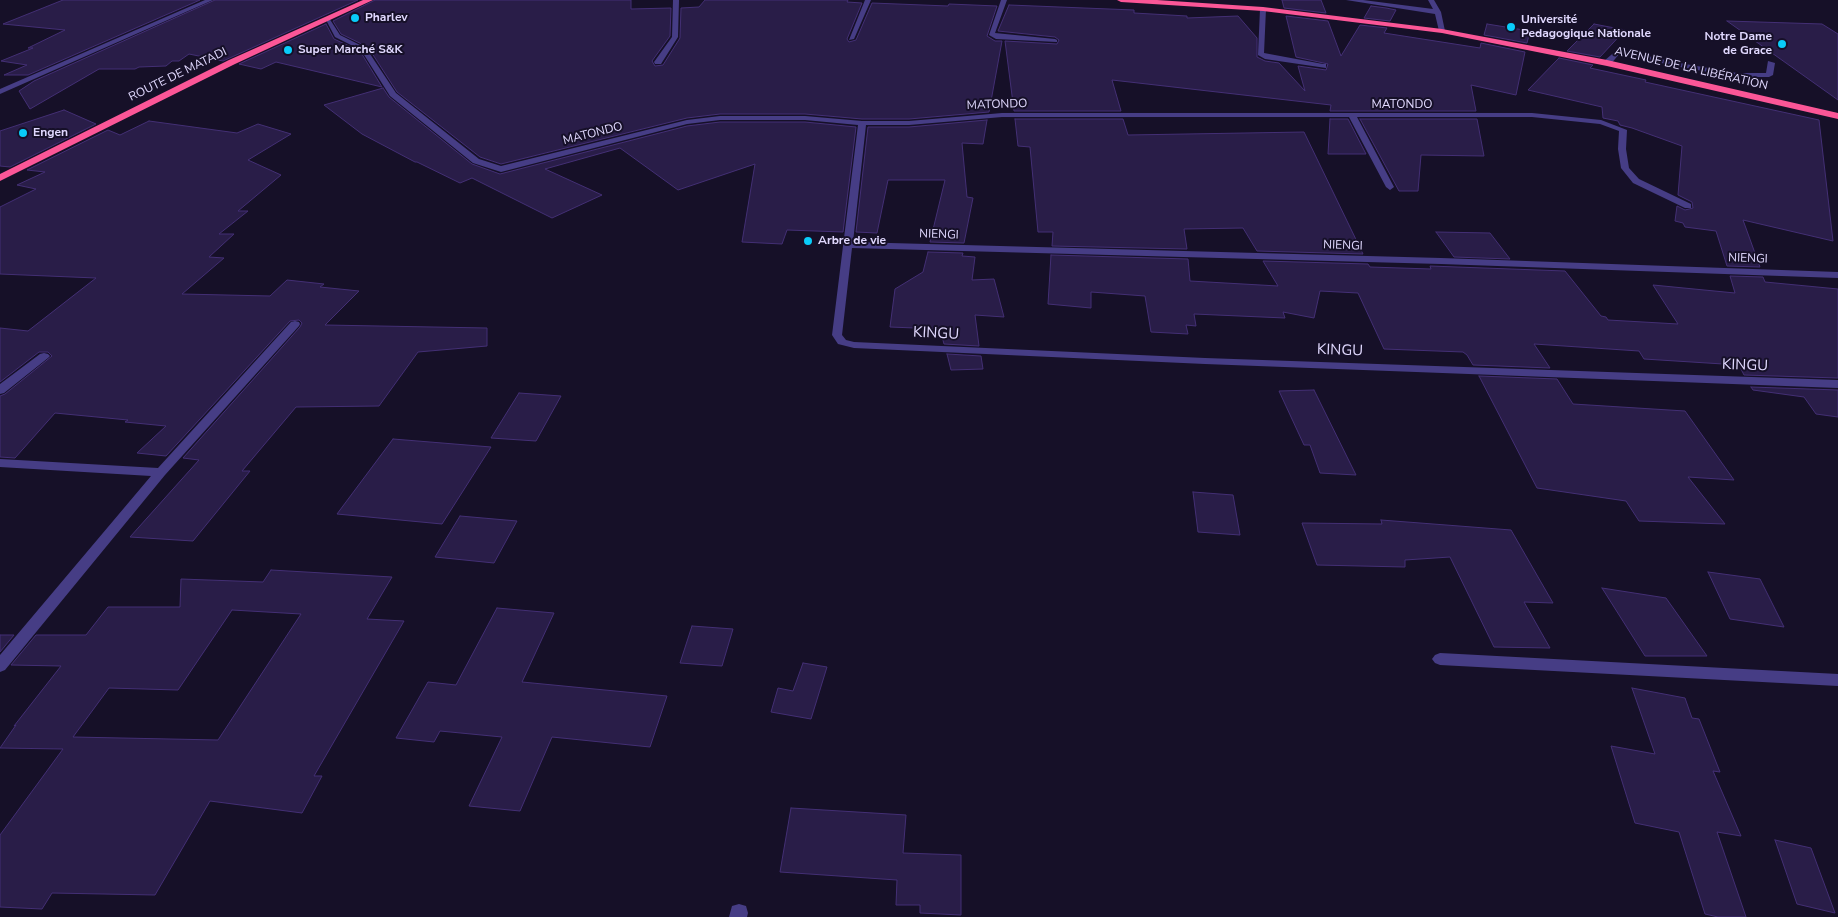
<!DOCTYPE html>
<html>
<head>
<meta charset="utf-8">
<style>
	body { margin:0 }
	canvas { display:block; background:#161028 }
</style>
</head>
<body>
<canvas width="1838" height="917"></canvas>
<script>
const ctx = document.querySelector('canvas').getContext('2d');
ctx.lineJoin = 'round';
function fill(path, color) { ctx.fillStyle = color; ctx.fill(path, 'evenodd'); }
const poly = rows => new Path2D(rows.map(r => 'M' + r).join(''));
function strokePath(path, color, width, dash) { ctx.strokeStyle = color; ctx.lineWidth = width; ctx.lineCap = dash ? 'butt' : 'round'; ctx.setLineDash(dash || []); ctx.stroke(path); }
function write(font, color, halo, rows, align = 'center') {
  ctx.font = font + ' "Nunito Sans",sans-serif'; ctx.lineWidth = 4; ctx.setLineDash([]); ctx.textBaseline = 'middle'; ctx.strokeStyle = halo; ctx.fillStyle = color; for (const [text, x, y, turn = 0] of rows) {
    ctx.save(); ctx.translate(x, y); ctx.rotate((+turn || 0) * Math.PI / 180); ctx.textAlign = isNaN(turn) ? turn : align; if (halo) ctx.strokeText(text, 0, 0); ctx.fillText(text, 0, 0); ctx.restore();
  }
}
const building = poly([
	[63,0,200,0,28,75,4,75,27,65,1,61,33,48,28,48,65,30,3,24,63,0],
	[215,0,358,0,223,61,189,54,179,61,172,61,166,66,139,67,135,69,99,69,30,109,19,91,34,81,215,0],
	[375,0,631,0,631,9,671,8,670,36,652,61,655,66,663,65,680,38,681,8,699,7,705,0,848,0,847,2,862,3,847,39,849,42,856,40,872,3,948,6,949,4,997,6,987,36,995,41,1002,41,989,112,909,119,862,119,805,114,720,114,687,118,501,164,480,157,397,92,368,47,341,34,333,21,375,0],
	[1282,0,1321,0,1326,13,1284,8,1282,0],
	[1009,5,1134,10,1134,13,1187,16,1187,18,1238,16,1257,38,1257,57,1265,61,1279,63,1305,91,1298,66,1326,70,1328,64,1296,57,1286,16,1328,21,1341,56,1360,25,1387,28,1384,33,1480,48,1481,43,1525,52,1516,95,1471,85,1476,111,1330,111,1331,105,1112,80,1121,111,1014,111,1005,41,1057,44,1059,40,1055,37,998,31,1009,5],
	[1371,6,1386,8,1396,10,1390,21,1364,18,1371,6],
	[1727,21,1822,24,1838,34,1838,100,1727,21],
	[326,24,334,39,360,51,382,87,276,62,261,69,239,64,326,24],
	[1487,24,1530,31,1527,43,1484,35,1487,24],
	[1594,24,1625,30,1600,57,1567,51,1594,24],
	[1559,58,1593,65,1590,68,1646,80,1645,82,1819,120,1833,241,1743,220,1760,267,1727,266,1716,231,1685,227,1683,223,1675,221,1677,206,1685,210,1693,208,1692,202,1678,195,1682,146,1632,128,1620,125,1618,121,1603,118,1602,107,1528,90,1559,58],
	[383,88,389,97,472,164,500,174,687,126,720,122,805,122,856,127,843,232,787,230,782,244,742,242,755,164,678,190,620,148,545,169,602,195,552,218,472,178,460,183,417,162,415,162,362,134,324,105,383,88],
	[64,110,96,124,10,167,0,166,0,131,64,110],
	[1015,119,1123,119,1128,135,1304,132,1363,254,1257,251,1243,228,1184,229,1187,249,1052,246,1053,232,1038,232,1030,147,1018,146,1015,119],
	[1330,119,1348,119,1366,154,1328,154,1330,119],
	[1360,119,1477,119,1484,156,1421,155,1418,191,1399,191,1360,119],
	[987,120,983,144,962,143,967,197,973,198,964,243,930,242,945,180,888,180,877,233,856,232,868,127,909,127,987,120],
	[149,121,237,133,258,124,291,134,248,160,281,175,238,211,248,211,219,234,234,234,209,257,224,258,182,294,270,296,287,280,324,284,320,287,359,291,325,325,487,328,487,346,418,352,379,406,296,407,242,471,250,471,193,541,130,537,199,460,183,458,300,327,302,323,299,320,290,321,166,456,137,453,166,426,125,422,128,420,55,413,15,458,0,457,0,396,5,394,52,356,48,352,39,352,0,382,0,328,28,331,96,278,0,274,0,207,36,189,17,185,45,172,27,170,108,130,120,135,149,121],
	[1436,232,1490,233,1510,259,1454,257,1436,232],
	[928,252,963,253,962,256,975,257,972,280,994,279,1004,317,975,315,979,346,944,344,940,329,890,327,895,289,923,272,928,252],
	[1051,255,1188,259,1190,281,1278,286,1263,261,1368,264,1370,267,1431,269,1430,266,1565,271,1601,316,1606,317,1608,320,1678,324,1653,285,1735,293,1730,276,1763,277,1765,282,1838,289,1838,378,1744,375,1739,365,1644,359,1639,351,1534,344,1550,368,1473,365,1467,355,1463,352,1384,349,1358,293,1320,291,1314,318,1283,312,1285,318,1194,314,1196,326,1186,325,1188,334,1151,332,1145,296,1091,292,1091,308,1048,304,1051,255],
	[947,354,981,356,983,369,951,370,947,354],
	[1479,376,1557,379,1573,404,1685,411,1734,480,1688,477,1725,524,1639,521,1626,501,1537,488,1479,376],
	[1751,387,1838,390,1838,417,1816,414,1804,397,1753,390,1751,387],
	[1314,390,1356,475,1320,473,1310,445,1304,445,1279,391,1314,390],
	[519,393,561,396,536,441,491,438,519,393],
	[393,439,491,447,442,524,337,514,393,439],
	[1193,492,1233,495,1240,535,1198,532,1193,492],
	[460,516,517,521,494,563,435,557,460,516],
	[1381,520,1511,530,1553,603,1524,602,1550,648,1494,647,1450,557,1405,560,1405,567,1317,565,1302,523,1382,524,1381,520],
	[271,570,392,577,367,619,404,621,314,776,322,776,302,813,210,801,155,895,52,893,42,909,0,907,0,835,63,749,0,748,16,725,14,726,61,666,11,665,36,635,86,635,108,607,180,607,181,579,263,582,271,570],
	[232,610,301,614,218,740,73,737,109,688,178,690,232,610],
	[1708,572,1760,579,1784,627,1730,619,1708,572],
	[1602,588,1666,598,1707,656,1645,656,1602,588],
	[497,608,554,613,522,682,667,696,650,747,552,737,520,811,469,806,502,737,440,731,434,742,396,738,428,682,456,685,497,608],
	[692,626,733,629,722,666,680,663,692,626],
	[0,635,14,635,0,652,0,635],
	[803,663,827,667,811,719,771,712,778,688,793,691,803,663],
	[1632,688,1685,698,1692,718,1699,719,1720,772,1713,771,1741,836,1717,832,1746,917,1718,917,1705,914,1679,832,1635,823,1611,746,1655,754,1632,688],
	[791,808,906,815,903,853,961,855,961,915,920,913,920,905,896,905,897,880,780,872,791,808],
	[1775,840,1811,848,1835,913,1797,904,1775,840]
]);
fill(building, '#291d48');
strokePath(building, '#432f74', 1);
fill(poly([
	[205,0,213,0,0,94,0,89,205,0],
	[673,0,679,0,678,37,661,64,655,64,654,62,672,37,673,0],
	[865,0,871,0,854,39,849,40,865,0],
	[1001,0,1007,0,995,33,1055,39,1057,40,1057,42,996,39,989,35,1001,0],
	[1346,0,1363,0,1433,9,1428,0,1434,0,1441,12,1445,31,1442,33,1439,31,1435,14,1346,0],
	[1263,7,1266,9,1264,53,1323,64,1326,64,1326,68,1265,59,1258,55,1260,9,1263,7],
	[325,18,329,18,340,35,366,48,396,93,479,159,501,166,687,120,720,116,805,116,862,121,909,121,1002,113,1532,113,1601,120,1627,130,1626,149,1629,168,1639,179,1691,204,1691,208,1685,208,1633,183,1621,168,1618,149,1619,131,1600,124,1532,117,1357,117,1394,187,1390,190,1386,187,1349,117,1002,117,909,125,866,125,853,242,1441,258,1838,272,1838,278,1441,264,852,248,842,335,846,340,854,342,1205,358,1838,380,1838,388,1205,364,854,348,838,344,832,335,858,125,805,120,720,120,687,124,501,172,473,163,390,96,361,50,335,37,325,18],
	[1618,49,1674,62,1737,73,1766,73,1768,61,1775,63,1773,75,1769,77,1737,77,1674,66,1620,53,1610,65,1604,65,1604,61,1618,49],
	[295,321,299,322,300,324,299,326,165,475,5,670,0,672,0,655,151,476,0,467,0,459,158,468,291,322,295,321],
	[44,353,48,354,50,356,48,358,4,393,0,394,0,384,40,354,44,353],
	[1440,653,1838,674,1838,686,1440,665,1435,663,1432,659,1435,655,1440,653],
	[739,904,746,906,748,913,747,917,729,917,732,906,739,904]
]), '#463d85');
fill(poly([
	[363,0,373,0,235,64,0,181,0,174,229,60,363,0],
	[1117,0,1157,0,1263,7,1442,29,1607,60,1838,113,1838,119,1607,66,1442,33,1263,11,1121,2,1117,0]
]), '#fb5697');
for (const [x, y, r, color] of [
	[355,18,5,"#09ccf9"],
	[1511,27,5,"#09ccf9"],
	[1782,44,5,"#09ccf9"],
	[288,50,5,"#09ccf9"],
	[23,133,5,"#09ccf9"],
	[808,241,5,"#09ccf9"]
]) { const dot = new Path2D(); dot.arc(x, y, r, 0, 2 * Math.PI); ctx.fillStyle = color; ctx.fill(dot); strokePath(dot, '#161028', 2); }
write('bold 12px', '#e0d8fe', '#161028', [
	["Pharlev",365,18],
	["Université",1521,20],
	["Pedagogique Nationale",1521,34],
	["Notre Dame",1772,37,"right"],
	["de Grace",1772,51,"right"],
	["Super Marché S&K",298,50],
	["Engen",33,133],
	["Arbre de vie",818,241]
], 'left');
write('12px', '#e0d8fe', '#161028', [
	["AVENUE DE LA LIBÉRATION",1691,69,13],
	["ROUTE DE MATADI",178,75,-26],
	["MATONDO",997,105,-2],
	["MATONDO",1402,105],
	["MATONDO",593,134,-14],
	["NIENGI",939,235,2],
	["NIENGI",1343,246,2],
	["NIENGI",1748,259,2]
]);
write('15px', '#e0d8fe', '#161028', [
	["KINGU",936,334,3],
	["KINGU",1340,351,2],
	["KINGU",1745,366,2]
]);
</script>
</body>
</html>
